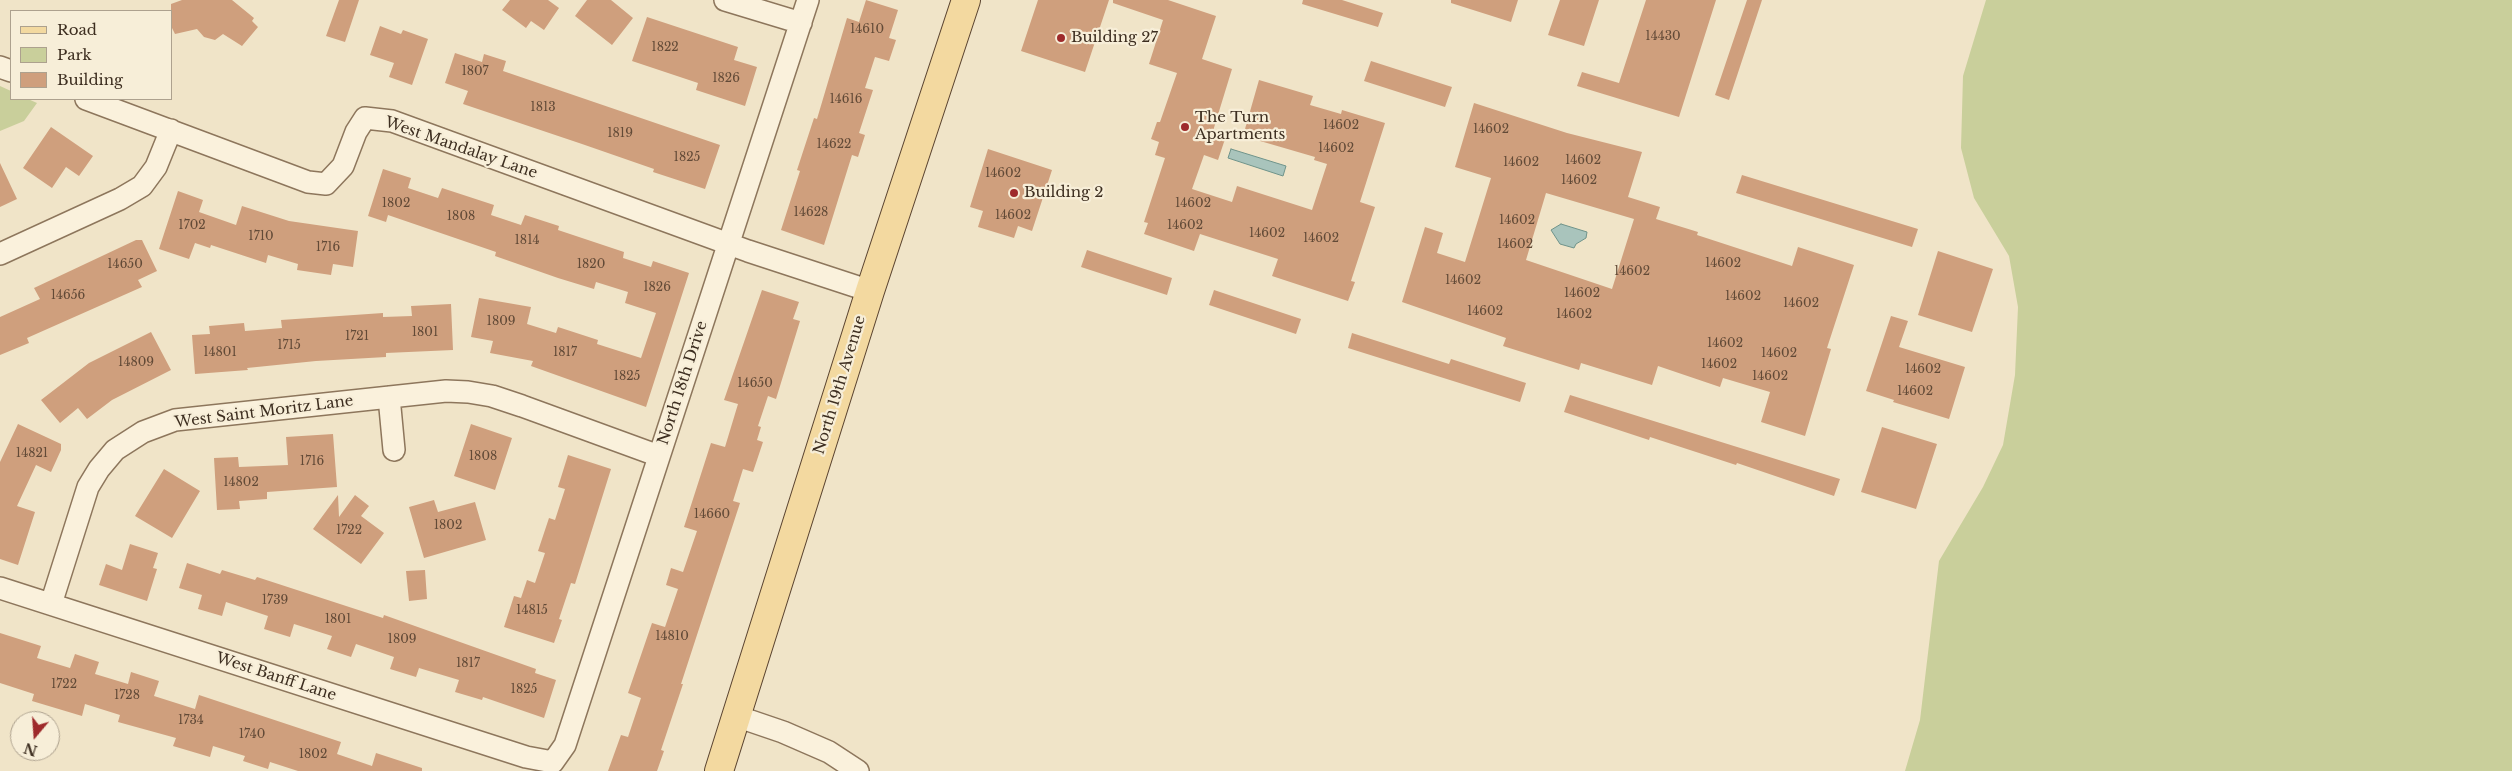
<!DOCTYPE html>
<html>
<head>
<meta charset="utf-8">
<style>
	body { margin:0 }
	#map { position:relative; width:2512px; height:771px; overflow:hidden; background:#f0e4c8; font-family:"Libre Baskerville",serif }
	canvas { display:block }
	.legend { position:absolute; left:10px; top:10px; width:162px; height:90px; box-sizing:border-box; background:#f7eed8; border:1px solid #ada18e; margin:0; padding:6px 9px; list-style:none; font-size:15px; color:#3d2e20 }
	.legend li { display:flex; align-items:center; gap:10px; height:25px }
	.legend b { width:25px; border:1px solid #ada18e }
	.north { position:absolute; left:10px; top:711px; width:50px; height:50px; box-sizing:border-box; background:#f7eed8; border:1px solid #ada18e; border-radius:50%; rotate:198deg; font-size:14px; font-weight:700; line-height:20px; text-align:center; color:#3d2e20 }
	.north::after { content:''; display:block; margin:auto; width:18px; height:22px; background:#9e2a2b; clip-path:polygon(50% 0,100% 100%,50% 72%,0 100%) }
</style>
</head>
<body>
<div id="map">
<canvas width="2512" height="771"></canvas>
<ul class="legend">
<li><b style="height:6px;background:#f3d9a0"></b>Road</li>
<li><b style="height:14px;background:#c9cf9b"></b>Park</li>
<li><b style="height:14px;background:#cf9f7d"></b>Building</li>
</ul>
<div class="north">N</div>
</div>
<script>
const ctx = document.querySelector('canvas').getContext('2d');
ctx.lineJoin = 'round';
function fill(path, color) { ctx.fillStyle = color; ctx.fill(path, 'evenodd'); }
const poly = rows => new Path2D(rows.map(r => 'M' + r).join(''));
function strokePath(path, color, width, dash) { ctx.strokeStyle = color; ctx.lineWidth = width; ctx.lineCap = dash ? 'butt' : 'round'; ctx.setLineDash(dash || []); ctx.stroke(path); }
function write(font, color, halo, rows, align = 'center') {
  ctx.font = font + ' "Libre Baskerville",serif'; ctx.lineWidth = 4.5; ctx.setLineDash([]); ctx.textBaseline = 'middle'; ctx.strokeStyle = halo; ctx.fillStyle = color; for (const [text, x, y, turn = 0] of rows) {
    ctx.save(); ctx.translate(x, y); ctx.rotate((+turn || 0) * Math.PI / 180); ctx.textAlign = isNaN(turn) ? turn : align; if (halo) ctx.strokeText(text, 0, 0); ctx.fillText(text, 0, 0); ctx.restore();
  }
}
fill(poly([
	[1986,0,2512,0,2512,771,1905,771,1920,720,1939,561,1983,487,2003,445,2015,375,2018,307,2009,256,1974,198,1961,148,1963,76],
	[0,86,11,91,11,99,28,99,37,103,24,121,0,131]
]), '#c9cf9b');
const water = poly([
	[1231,149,1286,166,1283,176,1228,158,1231,149],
	[1561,224,1587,232,1586,238,1576,244,1574,248,1560,244,1551,230,1561,224]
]);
fill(water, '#a9c4bc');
strokePath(water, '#6f938a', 1);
fill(poly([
	[182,0,232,0,254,18,252,21,258,27,242,46,223,34,215,40,204,37,197,29,175,34,171,26,171,4],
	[339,0,359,0,345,42,326,36],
	[510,0,548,0,559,8,544,30,531,21,526,28,502,10],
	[587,0,611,0,633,18,612,45,575,16],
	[866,0,898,10,889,38,896,40,889,61,875,57,865,88,873,90,859,133,865,135,858,157,852,155,824,245,781,230,800,171,797,170,814,118,817,119,847,18,859,22],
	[1038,0,1109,0,1085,72,1021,51],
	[1113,0,1168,0,1216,16,1202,59,1232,69,1213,131,1226,136,1218,160,1204,155,1192,189,1232,202,1237,186,1312,210,1327,164,1314,160,1315,157,1243,136,1259,80,1313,96,1310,105,1341,114,1342,110,1385,123,1360,202,1375,207,1351,281,1355,282,1348,301,1272,276,1278,259,1200,234,1194,251,1144,234,1148,223,1144,222,1165,158,1155,155,1159,142,1151,139,1157,122,1160,122,1177,73,1149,64,1163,20,1113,3],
	[1303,0,1342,0,1383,13,1378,27,1302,4],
	[1451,0,1518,0,1511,22,1451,3],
	[1560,0,1599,0,1584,46,1548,35],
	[1646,0,1716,0,1679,117,1577,86,1582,72,1619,83],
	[1747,0,1762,0,1729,100,1715,95],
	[647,17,738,47,734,60,757,67,745,106,696,90,698,83,632,61],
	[380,26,401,34,403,30,428,39,412,85,389,77,394,63,370,55],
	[455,53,482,62,484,54,506,61,503,71,720,145,705,189,653,172,654,169,582,144,463,104,468,91,445,83],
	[1371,61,1452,87,1445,107,1364,81],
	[1474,103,1567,133,1642,152,1628,197,1660,207,1656,219,1698,232,1697,235,1792,266,1798,247,1854,265,1827,348,1831,349,1805,436,1761,422,1770,392,1723,378,1720,387,1658,366,1652,385,1581,363,1579,370,1503,346,1506,338,1402,302,1425,227,1443,233,1437,253,1465,262,1491,178,1455,167],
	[1546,193,1634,219,1612,289,1526,260],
	[51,127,93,156,79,176,66,167,52,188,23,168],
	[988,149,1052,170,1032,231,1018,226,1014,238,978,227,983,211,970,207],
	[0,163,17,199,0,207],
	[383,169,411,178,408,188,438,198,442,188,494,205,491,215,521,225,525,215,559,226,558,230,624,252,623,258,651,267,653,261,689,273,646,407,531,366,533,361,490,353,493,341,471,337,479,298,531,307,527,324,556,333,558,327,598,340,597,344,641,358,656,313,625,303,628,292,596,282,594,289,558,278,495,256,496,252,388,215,386,222,368,216],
	[1742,175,1918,229,1912,247,1736,193],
	[178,191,203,200,199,212,236,225,242,206,289,221,358,231,353,267,333,264,331,275,297,270,298,264,268,255,266,263,211,245,210,248,195,243,189,259,159,249],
	[136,240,142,240,157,271,138,280,142,287,27,338,29,343,0,355,0,317,40,299,34,288],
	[1087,250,1172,278,1167,295,1081,267],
	[1938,251,1993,269,1972,332,1918,315],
	[762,290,799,302,793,319,800,321,776,399,768,396,758,426,761,427,757,440,763,442,753,472,743,469,733,501,740,503,681,684,683,684,661,750,664,751,657,771,608,771,621,735,628,737,641,698,628,693,652,623,665,627,678,589,666,585,671,568,683,572,697,531,684,527,711,443,725,447,738,404,724,400],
	[1214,290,1301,319,1296,334,1209,305],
	[451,304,453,350,386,353,386,357,316,361,247,368,248,370,195,374,192,335,210,334,209,326,244,323,245,331,282,328,281,320,383,313,383,317,412,316,411,306],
	[1891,316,1908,321,1899,347,1965,367,1949,419,1893,402,1894,400,1866,391],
	[151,332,171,370,112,400,87,419,78,408,60,423,41,400,89,363],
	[1352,333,1449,364,1451,359,1526,383,1520,402,1348,348],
	[1570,395,1840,479,1834,496,1737,463,1736,465,1650,437,1649,440,1564,412],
	[18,424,61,444,61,450,51,472,36,465,17,506,35,512,18,565,0,559,0,462],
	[471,424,512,438,495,490,454,476],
	[1882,427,1937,444,1916,509,1861,492],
	[333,434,337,487,267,492,267,499,239,501,240,509,217,510,214,458,238,457,239,467,288,465,286,437],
	[568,455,611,469,575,584,571,583,559,619,562,620,554,643,504,627,514,596,521,598,527,580,535,583,545,553,538,551,549,518,555,520,565,489,558,487],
	[164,469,200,491,172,538,135,516],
	[338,495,339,517,355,495,369,506,361,516,384,533,361,564,313,529],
	[434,500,438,512,475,502,486,540,424,558,409,507],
	[130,544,158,553,153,568,157,569,147,601,99,585,106,564,122,570],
	[187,563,220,574,222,570,255,580,257,577,383,618,384,615,536,669,535,673,556,680,544,718,483,697,482,700,455,692,459,680,419,668,416,677,390,669,394,657,356,644,351,657,327,649,332,636,294,624,290,637,264,629,268,616,226,602,222,616,198,609,202,595,179,588],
	[425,570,427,599,409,601,406,571],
	[0,633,41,646,37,658,70,668,75,654,99,662,95,674,128,684,131,672,159,681,154,696,195,709,199,695,341,742,337,754,372,766,376,753,422,768,422,771,298,771,270,762,268,769,243,761,245,756,213,746,210,757,173,746,176,738,118,722,120,715,85,704,82,716,32,701,34,694,0,683]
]), '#cf9f7d');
const minor = poly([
	[725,0,801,23],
	[0,67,11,71],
	[86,99,308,182,326,184,343,166,356,132,365,118,392,121,748,251,870,291],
	[0,254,120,199,142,186,156,167,171,130],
	[389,397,394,450],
	[0,588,526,757,553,762,565,745,808,0],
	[51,604,88,487,99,469,115,450,143,432,175,420,446,391,468,392,492,396,522,406,659,456],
	[736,716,783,732,829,752,858,771]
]);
const major = poly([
	[719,771,870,291,966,0]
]);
strokePath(minor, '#8d765c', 24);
strokePath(major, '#5b4430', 30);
strokePath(minor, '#faf1dc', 21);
strokePath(major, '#f3d9a0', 28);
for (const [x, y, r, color] of [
	[1061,38,5,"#9e2a2b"],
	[1185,127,5,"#9e2a2b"],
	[1014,193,5,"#9e2a2b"]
]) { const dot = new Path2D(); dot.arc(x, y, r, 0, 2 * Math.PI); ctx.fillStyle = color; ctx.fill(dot); strokePath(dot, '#f7eed8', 2); }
write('12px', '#624a37', null, [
	["14610",867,30],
	["14430",1663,37],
	["1822",665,48],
	["1807",475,72],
	["1826",726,79],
	["14616",846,100],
	["1813",543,108],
	["14602",1341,126],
	["14602",1491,130],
	["1819",620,134],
	["14622",834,145],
	["14602",1336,149],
	["1825",687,158],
	["14602",1583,161],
	["14602",1521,163],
	["14602",1003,174],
	["14602",1579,181],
	["1802",396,204],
	["14602",1193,204],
	["14628",811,213],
	["14602",1013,216],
	["1808",461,217],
	["14602",1517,221],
	["1702",192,226],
	["14602",1185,226],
	["14602",1267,234],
	["1710",261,237],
	["14602",1321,239],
	["1814",527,241],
	["14602",1515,245],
	["1716",328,248],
	["14602",1723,264],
	["14650",125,265],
	["1820",591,265],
	["14602",1632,272],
	["14602",1463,281],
	["1826",657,288],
	["14602",1582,294],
	["14656",68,296],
	["14602",1743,297],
	["14602",1801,304],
	["14602",1485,312],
	["14602",1574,315],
	["1809",501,322],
	["1801",425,333],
	["1721",357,337],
	["14602",1725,344],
	["1715",289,346],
	["14801",220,353],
	["1817",565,353],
	["14602",1779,354],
	["14809",136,363],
	["14602",1719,365],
	["14602",1923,370],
	["1825",627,377],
	["14602",1770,377],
	["14650",755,384],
	["14602",1915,392],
	["14821",32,454],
	["1808",483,457],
	["1716",312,462],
	["14802",241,483],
	["14660",712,515],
	["1802",448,526],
	["1722",349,531],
	["1739",275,601],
	["14815",532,611],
	["1801",338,620],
	["14810",672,637],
	["1809",402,640],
	["1817",468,664],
	["1722",64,685],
	["1825",524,690],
	["1728",127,696],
	["1734",191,721],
	["1740",252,735],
	["1802",313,755]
]);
write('15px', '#3d2e20', '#f7eed8', [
	["Building 27",1071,38],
	["The Turn",1195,118],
	["Apartments",1195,135],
	["Building 2",1024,193]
], 'left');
write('15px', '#3d2e20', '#f7eed8', [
	["West Mandalay Lane",461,148,19],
	["North 18th Drive",683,383,-72],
	["North 19th Avenue",840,385,-73],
	["West Saint Moritz Lane",264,412,-7],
	["West Banff Lane",276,677,18]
]);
</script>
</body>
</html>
